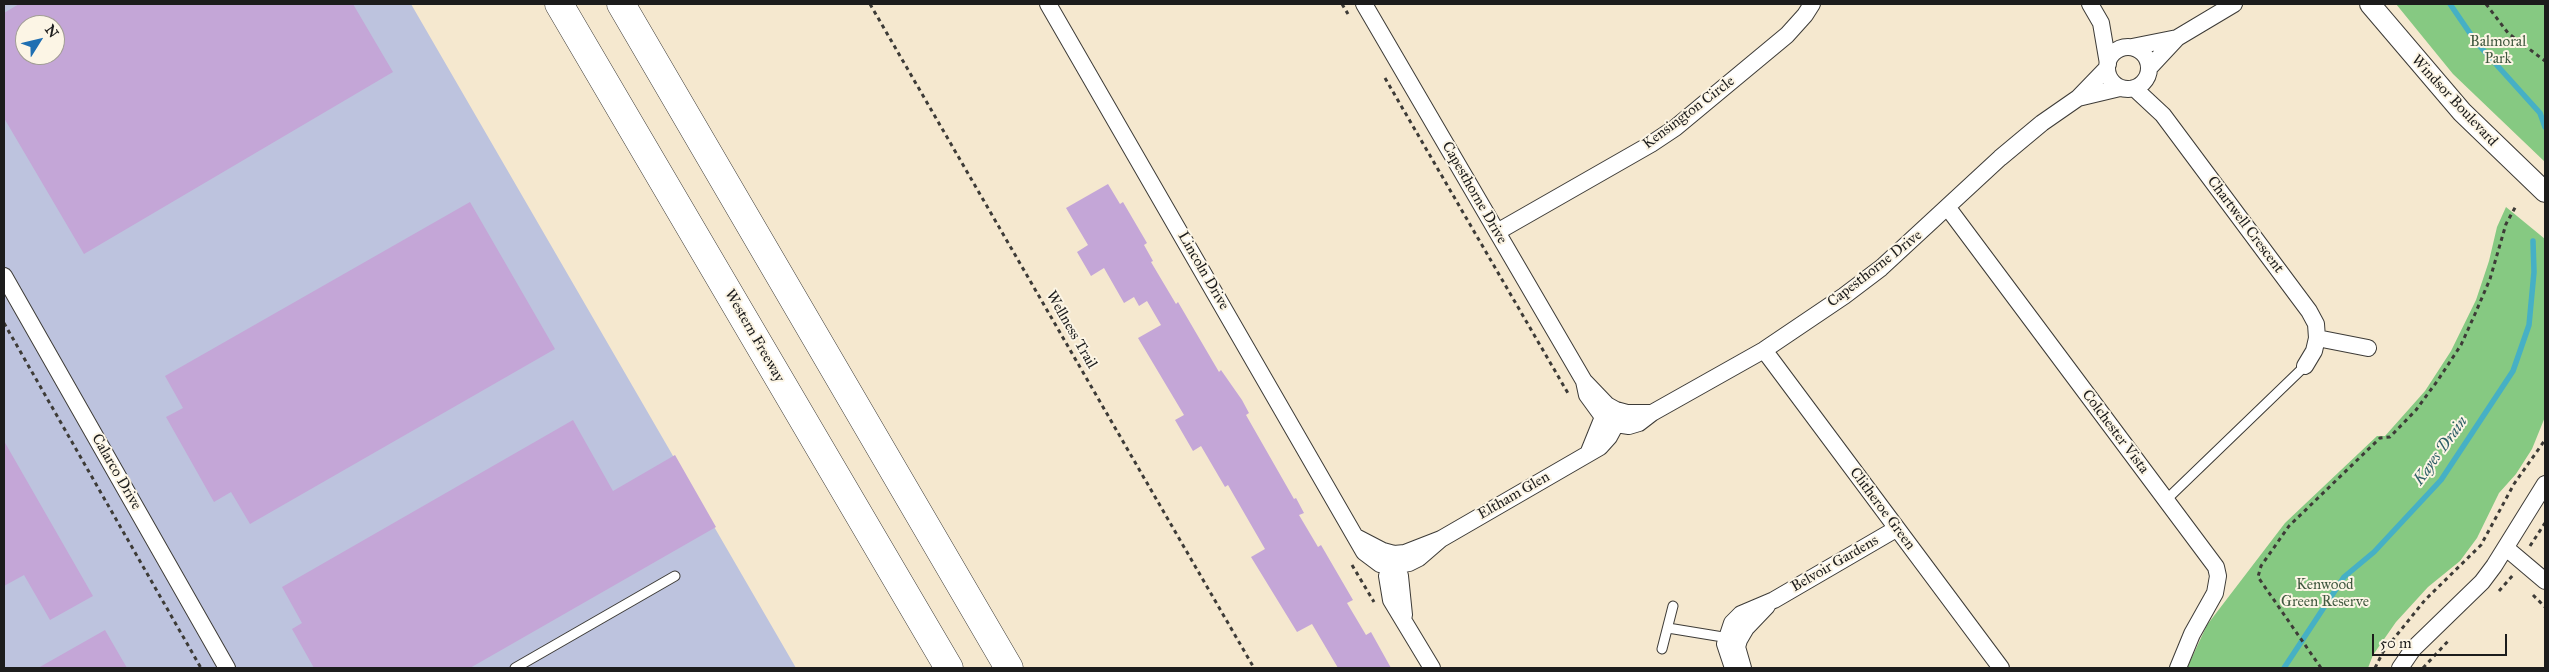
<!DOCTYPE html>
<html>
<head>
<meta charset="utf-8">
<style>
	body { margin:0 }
	#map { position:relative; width:2549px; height:672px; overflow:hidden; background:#f5e8cf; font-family:"IM FELL Great Primer",serif }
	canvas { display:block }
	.frame { position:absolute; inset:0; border:5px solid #1c1c1c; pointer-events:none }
	.north { position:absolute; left:15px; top:15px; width:50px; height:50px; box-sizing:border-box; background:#fcf5e5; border:1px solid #a29e95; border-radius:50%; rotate:54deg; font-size:14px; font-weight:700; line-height:20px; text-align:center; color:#1c1c1c }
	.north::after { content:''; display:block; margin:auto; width:18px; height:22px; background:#1f6fb2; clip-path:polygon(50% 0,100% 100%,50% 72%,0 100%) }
	.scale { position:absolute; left:2372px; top:634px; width:135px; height:22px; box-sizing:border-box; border:2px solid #1c1c1c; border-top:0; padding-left:6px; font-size:15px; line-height:18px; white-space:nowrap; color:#1c1c1c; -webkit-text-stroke:4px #fcf5e5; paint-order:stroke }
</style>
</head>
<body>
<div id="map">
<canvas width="2549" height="672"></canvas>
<div class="frame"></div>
<div class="north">N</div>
<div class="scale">50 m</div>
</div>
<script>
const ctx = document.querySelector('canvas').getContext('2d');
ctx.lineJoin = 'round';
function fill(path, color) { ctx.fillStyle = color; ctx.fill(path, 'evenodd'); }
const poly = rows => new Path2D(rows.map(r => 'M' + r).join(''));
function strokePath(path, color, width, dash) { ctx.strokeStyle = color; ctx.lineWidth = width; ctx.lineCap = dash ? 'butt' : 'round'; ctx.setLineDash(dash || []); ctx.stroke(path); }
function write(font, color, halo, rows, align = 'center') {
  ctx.font = font + ' "IM FELL Great Primer",serif'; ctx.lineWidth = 4; ctx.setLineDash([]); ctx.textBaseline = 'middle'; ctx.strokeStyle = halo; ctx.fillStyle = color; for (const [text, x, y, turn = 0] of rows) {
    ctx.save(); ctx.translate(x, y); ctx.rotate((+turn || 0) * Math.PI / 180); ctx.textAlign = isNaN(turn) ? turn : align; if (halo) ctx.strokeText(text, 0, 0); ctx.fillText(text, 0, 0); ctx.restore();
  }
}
fill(poly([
	[4,4,411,4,796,668,4,668],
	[25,25,55,25,55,55,25,55]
]), '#bdc3de');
fill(poly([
	[2396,4,2545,4,2545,162,2453,74],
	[2506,207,2545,239,2545,417,2532,449,2516,474,2499,493,2477,538,2460,561,2428,587,2396,622,2373,655,2368,668,2187,668,2207,625,2285,523,2377,436,2385,436,2425,391,2451,351,2476,300,2489,261,2497,227]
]), '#86c982');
strokePath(poly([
	[2450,4,2476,42,2540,113,2545,127],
	[2284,668,2344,577,2374,552,2441,480,2513,371,2529,325,2534,272,2533,241]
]), '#46b0c5', 5.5);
fill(poly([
	[19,4,353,4,393,72,84,254,4,118,4,13],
	[25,25,55,25,55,55,25,55],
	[1108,184,1120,204,1123,202,1147,243,1144,245,1153,261,1151,262,1176,304,1178,302,1219,372,1221,370,1242,400,1249,413,1246,415,1294,499,1296,498,1304,513,1299,515,1318,547,1321,545,1353,600,1347,603,1366,635,1371,632,1391,668,1338,668,1312,624,1297,632,1251,557,1265,549,1228,485,1225,487,1201,446,1193,451,1175,420,1184,415,1138,338,1161,325,1147,301,1139,306,1134,297,1124,303,1104,268,1091,276,1077,252,1088,245,1066,208],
	[470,202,555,349,250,524,231,492,214,502,166,417,183,408,165,376],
	[573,420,613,491,675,455,716,527,470,668,314,668,292,629,302,623,282,587],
	[4,441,93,596,50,620,24,575,4,586],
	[105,630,127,668,38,668]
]), '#c4a6d7');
const service = poly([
	[2166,500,2305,366],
	[1668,628,1729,638],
	[1662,649,1673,606],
	[515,668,675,576]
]);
const minor = poly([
	[1048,4,1364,552,1380,564,1392,566,1409,563,1419,558,1441,539],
	[1364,4,1584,381,1607,405,1616,410,1627,413,1652,413],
	[2090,4,2101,23,2108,64],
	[2132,47,2177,38],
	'2107 68a21 21 0 1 1 42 0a21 21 0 1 1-42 0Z',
	[2149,68,2177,38,2234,4],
	[2134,88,2163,115,2309,311,2316,324,2317,338,2314,351,2305,366],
	[2078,98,2120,88],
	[1948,208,2216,567,2218,576,2215,593,2192,634,2178,668],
	[1497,232,1651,144,1675,128,1787,35,1805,15,1812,4],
	[4,276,227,668],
	[2317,338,2368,348],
	[1764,350,2001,668],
	[1584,381,1587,395,1603,417,1616,424,1629,426,1639,423,1652,413,1764,350,1844,296,1881,268,2000,158,2042,123,2078,98,2107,68],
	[1358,538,1383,551,1394,554,1405,553,1441,539,1600,447,1609,437,1616,424,1616,410,1603,417,1588,454],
	[2506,548,2545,581],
	[1394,555,1400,576,1404,615],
	[1393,556,1387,576,1391,600,1432,668],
	[1733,668,1725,644,1732,623,1741,614,1774,600,1896,529],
	[1743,668,1737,647,1739,640,1746,628,1767,606],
	[2400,668,2413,649,2482,582,2494,566,2545,484]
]);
const tertiary = poly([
	[2370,4,2462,112,2545,192]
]);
const motorway = poly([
	[559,4,949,668],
	[621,4,1009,668]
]);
strokePath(service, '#3d3b37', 11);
strokePath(minor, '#3d3b37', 18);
strokePath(tertiary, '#3d3b37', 22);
strokePath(motorway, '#3d3b37', 29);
strokePath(poly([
	[870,4,1254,668],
	[1342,4,1348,14],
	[2486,4,2508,33,2545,61],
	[1385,78,1569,395],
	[4,323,201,668],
	[2530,546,2545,523],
	[1352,565,1374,602],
	[2499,591,2513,575],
	[2533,595,2545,607],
	[2321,668,2258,577,2261,566,2289,526,2380,438,2390,437,2416,410,2438,380,2461,345,2475,314,2490,279,2506,224,2516,206],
	[2375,668,2383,652,2425,600,2481,545,2514,484,2545,440],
	[2423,668,2450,639]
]), '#3d3b37', 3, [4, 4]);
strokePath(service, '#fff', 9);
strokePath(minor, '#fff', 16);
strokePath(tertiary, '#fff', 20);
strokePath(motorway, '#fff', 28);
write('15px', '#415940', '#fcf5e5', [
	["Balmoral",2498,42],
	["Park",2498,59],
	["Kenwood",2325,585],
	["Green Reserve",2325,602]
]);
write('15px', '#1c1c1c', '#fcf5e5', [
	["Windsor Boulevard",2454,101,47],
	["Kensington Circle",1689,113,-37],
	["Capesthorne Drive",1474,193,60],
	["Chartwell Crescent",2245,225,53],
	["Capesthorne Drive",1875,269,-38],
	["Lincoln Drive",1203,271,60],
	["Wellness Trail",1071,330,60],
	["Western Freeway",754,336,60],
	["Colchester Vista",2115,432,53],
	["Calarco Drive",116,472,60],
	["Eltham Glen",1514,496,-30],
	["Clitheroe Green",1882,509,53],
	["Belvoir Gardens",1835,564,-30]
]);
write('italic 16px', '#2f5f68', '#fcf5e5', [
	["Kayes Drain",2441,451,-54]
]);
</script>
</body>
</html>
